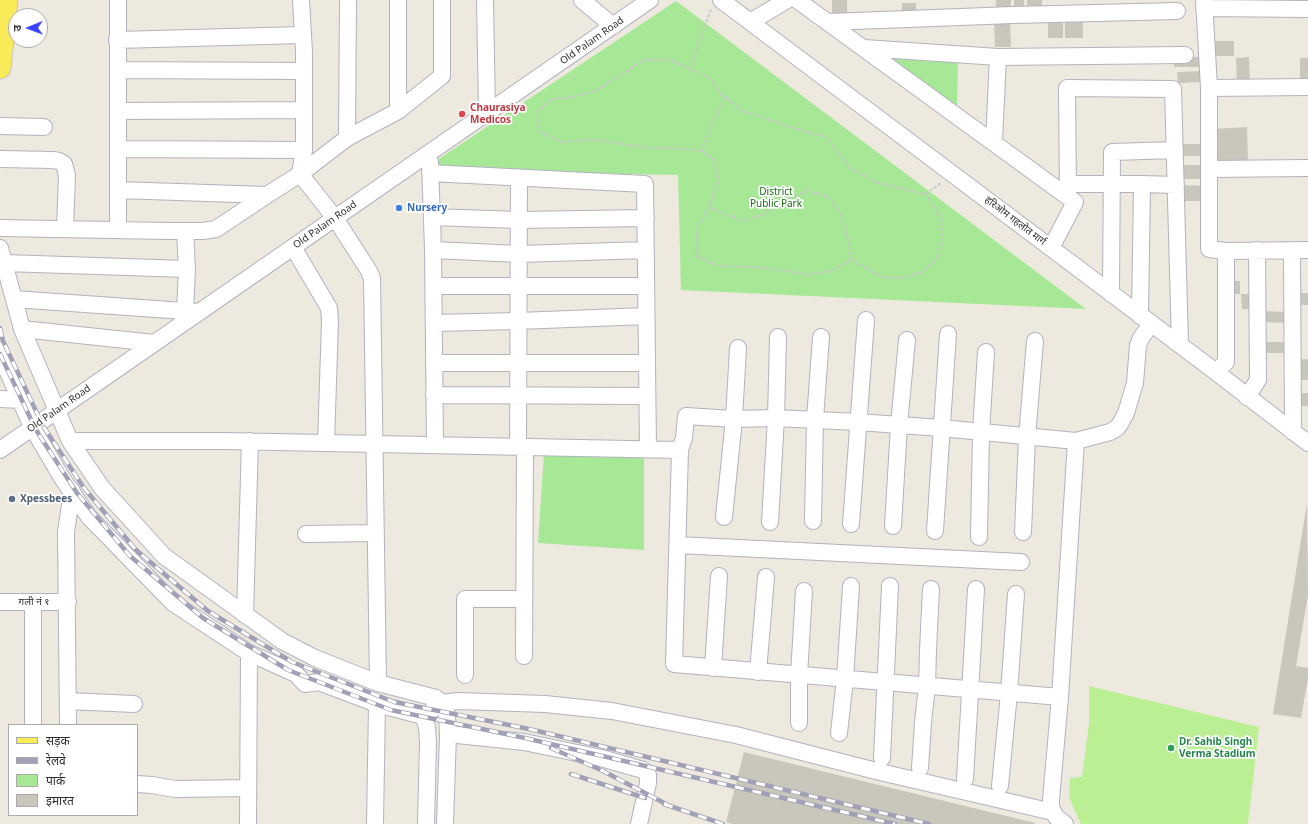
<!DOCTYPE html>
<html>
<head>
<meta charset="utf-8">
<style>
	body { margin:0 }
	#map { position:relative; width:1308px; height:824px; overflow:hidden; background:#eee9de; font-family:"Noto Sans","Noto Sans Devanagari",sans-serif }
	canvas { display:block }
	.legend { position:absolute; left:8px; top:724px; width:130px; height:92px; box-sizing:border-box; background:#fff; border:1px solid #ababab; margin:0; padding:5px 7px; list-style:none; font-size:12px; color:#2c2c2c }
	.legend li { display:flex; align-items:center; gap:8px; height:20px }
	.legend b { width:20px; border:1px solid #ababab }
	.north { position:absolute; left:8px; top:8px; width:40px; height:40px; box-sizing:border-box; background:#fff; border:1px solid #ababab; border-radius:50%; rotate:269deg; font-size:11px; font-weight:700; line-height:16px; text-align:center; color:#2c2c2c }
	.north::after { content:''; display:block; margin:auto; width:14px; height:18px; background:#3a42ff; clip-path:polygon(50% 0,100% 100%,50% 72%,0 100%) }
</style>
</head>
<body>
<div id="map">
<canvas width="1308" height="824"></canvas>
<ul class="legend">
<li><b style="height:5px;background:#f9ea58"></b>सड़क</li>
<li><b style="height:5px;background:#a0a0b7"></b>रेलवे</li>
<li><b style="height:11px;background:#a7e897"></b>पार्क</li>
<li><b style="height:11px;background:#c9c7bc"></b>इमारत</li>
</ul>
<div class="north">उ</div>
</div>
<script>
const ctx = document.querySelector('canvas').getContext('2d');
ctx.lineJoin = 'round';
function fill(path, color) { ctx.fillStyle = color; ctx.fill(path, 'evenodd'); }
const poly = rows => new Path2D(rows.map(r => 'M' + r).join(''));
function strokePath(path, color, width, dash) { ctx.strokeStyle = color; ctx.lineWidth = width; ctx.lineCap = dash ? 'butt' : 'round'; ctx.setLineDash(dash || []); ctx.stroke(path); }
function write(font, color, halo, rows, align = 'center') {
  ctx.font = font + ' "Noto Sans","Noto Sans Devanagari",sans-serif'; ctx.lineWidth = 3.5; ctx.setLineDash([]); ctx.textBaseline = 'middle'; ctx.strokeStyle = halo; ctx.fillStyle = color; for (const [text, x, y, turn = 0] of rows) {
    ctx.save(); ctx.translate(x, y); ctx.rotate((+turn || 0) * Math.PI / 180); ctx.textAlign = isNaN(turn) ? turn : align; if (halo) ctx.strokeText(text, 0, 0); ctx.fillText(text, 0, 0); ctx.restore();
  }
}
fill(poly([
	[676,1,1086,309,681,290,678,175,422,170],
	[874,51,958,57,957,110],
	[544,453,644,458,644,550,538,543]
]), '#a7e897');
fill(poly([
	[1089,686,1259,727,1248,824,1081,824,1069,797,1070,778,1082,777,1089,724]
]), '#bbef93');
fill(poly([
	[832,0,847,0,847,13,832,13],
	[996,0,1011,0,1010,14,996,14],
	[1014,0,1024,0,1024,12,1014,12],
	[1027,0,1042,0,1042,10,1027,10],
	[902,3,916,3,916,15,902,15],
	[1048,17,1063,17,1063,38,1048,38],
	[1065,17,1083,17,1083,38,1065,38],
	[1010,18,1011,47,995,47,994,19],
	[1210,41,1234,41,1234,56,1210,56],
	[1174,57,1203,57,1203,67,1174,67],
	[1249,57,1250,83,1237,84,1236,58],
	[1300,58,1308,58,1308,84,1300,84],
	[1205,71,1205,82,1178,83,1177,72],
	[1247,127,1248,162,1214,163,1213,129],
	[1179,144,1205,144,1205,156,1179,156],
	[1179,165,1205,165,1205,179,1179,179],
	[1178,185,1206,186,1206,201,1178,201],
	[1227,281,1240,281,1240,294,1227,294],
	[1294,293,1308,293,1308,305,1294,305],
	[1241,294,1255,294,1256,309,1242,309],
	[1260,311,1289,312,1288,323,1259,322],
	[1261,342,1288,342,1288,353,1261,353],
	[1308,359,1308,380,1294,380,1293,360],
	[1308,393,1308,406,1293,406,1293,394],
	[1307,503,1308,595,1296,666,1308,668,1308,678,1301,718,1273,714],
	[744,752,1035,823,1035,824,732,824,726,822]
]), '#c9c7bc');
const minor = poly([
	[118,0,118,230],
	[301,0,304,52,304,150,300,174,335,218,369,271,372,278,378,683],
	[485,0,487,113],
	[582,0,613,26],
	[721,0,1216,372,1308,443],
	[797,0,1075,202,1051,248],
	[1204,0,1209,88,1209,249,1226,251,1226,362,1216,372],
	[1204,8,1308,9],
	[750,22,787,0],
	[828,22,1013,15,1177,11],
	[117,40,303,35],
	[864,48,998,57,1185,55],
	[118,70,304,71],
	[1209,88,1308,87],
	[118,111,304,110],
	[398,111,398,0],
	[0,126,44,127],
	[347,138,348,0],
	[994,142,998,57],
	[118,149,304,150],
	[0,159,53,160,59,161,64,164,67,176,65,229],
	[430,162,433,250,435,445],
	[1209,169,1308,168],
	[430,173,645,184,648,449],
	[1068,184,1142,184,1140,316],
	[1142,184,1176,185],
	[118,190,267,195],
	[1068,196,1067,88,1173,89,1180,345],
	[432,217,519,220,646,218],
	[0,228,169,231,203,231,216,229,267,195,300,174,347,138,398,111,442,76,442,0],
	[185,231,187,269,185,311],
	[293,247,329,308,330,321,326,443],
	[0,248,22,329,70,441,102,488,164,556,282,641,315,658,378,683,436,698,442,703,447,715,448,734,445,824],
	[433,250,519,254,646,250],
	[1226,251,1308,250],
	[1292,251,1293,432],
	[4,263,187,269],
	[434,286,646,286],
	[1111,294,1112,152,1175,150],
	[14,299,198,312],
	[434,323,518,321,646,316],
	[22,329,154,343],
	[0,350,4,363,32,427,62,478,89,517,173,603,249,653,296,674,305,684,319,682,377,704,423,716,427,727,428,743,426,824],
	[434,363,647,363],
	[434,395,647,396],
	[1247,397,1258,380,1257,250],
	[0,399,20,400],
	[70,441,224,441,680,450],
	[518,447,519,178],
	[0,450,650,0],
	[724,517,734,419,738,348],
	[813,521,815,419,821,337],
	[770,522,776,418,778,337],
	[851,524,866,320],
	[893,526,899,425,907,340],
	[935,531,948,334],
	[1023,532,1027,437,1035,341],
	[306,534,376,533],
	[979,537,981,432,986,352],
	[678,545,1021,562],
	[0,602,68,602],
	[245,615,250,441],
	[524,656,525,447],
	[713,668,719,576],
	[758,672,766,577],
	[465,675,465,599,524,599],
	[1060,697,674,664,680,450,684,438,686,416,734,419,776,418,858,422,941,428,1076,441,1110,432,1117,428,1120,424,1126,413,1135,383,1138,345,1141,338,1151,324],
	[68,701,134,704],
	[433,709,442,703,458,701,545,704,612,711,736,735,880,772,1053,812],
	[799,723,799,675,804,591],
	[33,725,33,602],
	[68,725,66,532,72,491],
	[839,733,845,679,851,586],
	[448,734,524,742,601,758,643,770,648,775,648,783,639,824],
	[882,758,890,586],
	[920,768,923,722,927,686,928,650,931,589],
	[965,779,976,589],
	[137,784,152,785,175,789,248,788],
	[1000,786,1009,693,1016,594],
	[248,824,249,653],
	[375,824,377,704],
	[1065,824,1056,817,1051,807,1051,800,1060,697,1076,441]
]);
const major = poly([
	[0,68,7,0]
]);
strokePath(minor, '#b2b2c0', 18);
strokePath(major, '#c8c8c8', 23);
strokePath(poly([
	[667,59,708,77,720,92,742,111,813,134,825,136,850,168,875,182,898,188,926,194,941,218,942,237,938,257,921,273,900,278,882,277,851,260,832,271,806,275,783,270,753,267,719,266,696,256,697,228,709,208,718,182,715,160,699,150,645,147,593,140,561,142,539,131,539,110,552,99,572,97,595,91,645,60,667,59],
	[690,69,711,9],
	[703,152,703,146,725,96],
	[926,194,941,183],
	[709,208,743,221,762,215,791,197,808,191,827,196,841,214,849,244,851,260]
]), '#c8c8c8', 2, [3, 2]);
strokePath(minor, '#fff', 16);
strokePath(major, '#f9ea58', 21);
const rail = poly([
	[0,328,3,341,43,426,84,488,136,550,208,611,292,662,394,702,529,729,929,824],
	[0,354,36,430,77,493,130,556,203,618,288,670,391,710,525,738,895,824],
	[551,748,603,771,670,806],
	[571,774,645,798],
	[664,804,723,824]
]);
strokePath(rail, '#a0a0b7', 4.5);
strokePath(rail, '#fff', 3, [9]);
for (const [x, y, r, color] of [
	[462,114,4,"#e0444e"],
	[399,208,4,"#3f7fe0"],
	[12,499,4,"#5c6f8a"],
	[1171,748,4,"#2e9e5b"]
]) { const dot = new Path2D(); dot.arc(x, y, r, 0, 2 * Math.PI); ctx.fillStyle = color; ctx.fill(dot); strokePath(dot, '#fff', 1.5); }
write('10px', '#2c2c2c', '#fff', [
	["Old Palam Road",592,41,-35],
	["हरिओम गहलोत मार्ग",1015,221,37],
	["Old Palam Road",325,225,-35],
	["Old Palam Road",59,409,-35],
	["गली नं १",34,602]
]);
write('bold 10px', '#be3a42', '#fff', [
	["Chaurasiya",470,108],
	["Medicos",470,120]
], 'left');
write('10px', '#1c6e16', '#fff', [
	["District",776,192],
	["Public Park",776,204]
]);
write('bold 10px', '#366cbe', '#fff', [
	["Nursery",407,208]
], 'left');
write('bold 10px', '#4e5e75', '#fff', [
	["Xpessbees",20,499]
], 'left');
write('bold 10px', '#27864d', '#fff', [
	["Dr. Sahib Singh",1179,742],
	["Verma Stadium",1179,754]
], 'left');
</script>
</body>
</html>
